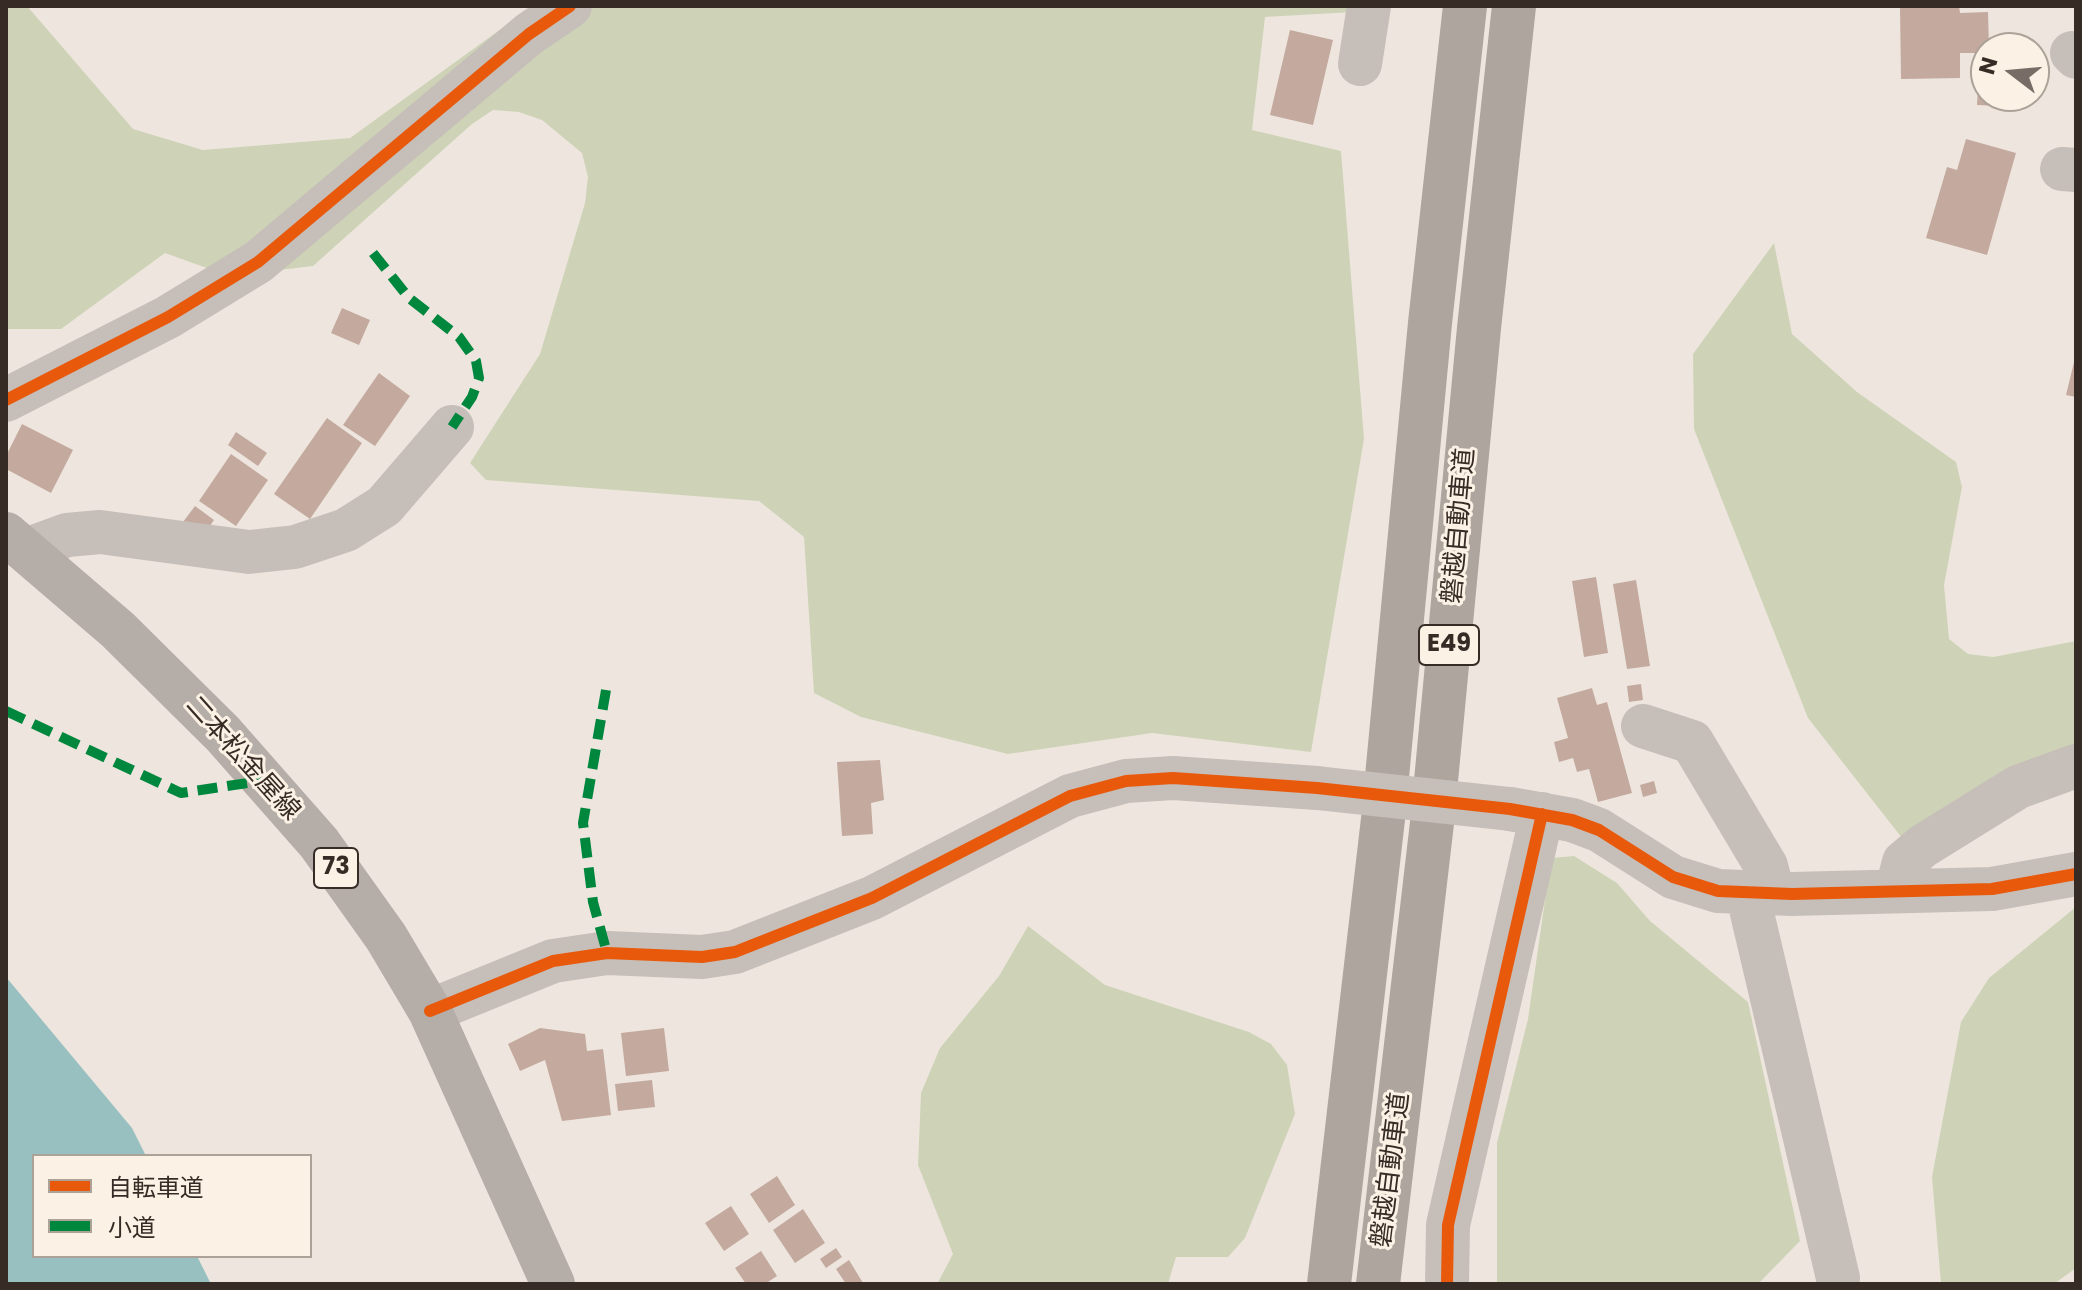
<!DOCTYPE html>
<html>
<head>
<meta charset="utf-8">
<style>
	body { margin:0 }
	#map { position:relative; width:2082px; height:1290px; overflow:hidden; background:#eee6de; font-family:Poppins,"Noto Sans JP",sans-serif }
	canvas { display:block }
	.frame { position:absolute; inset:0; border:8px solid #372b26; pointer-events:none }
	.legend { position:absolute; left:32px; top:1154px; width:280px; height:104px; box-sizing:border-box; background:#fbf1e4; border:2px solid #ada298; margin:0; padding:10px 14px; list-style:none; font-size:24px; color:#372b26 }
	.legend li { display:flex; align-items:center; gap:16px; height:40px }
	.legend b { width:40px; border:2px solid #ada298 }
	.north { position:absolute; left:1970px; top:32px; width:80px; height:80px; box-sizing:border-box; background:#fbf1e4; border:2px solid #ada298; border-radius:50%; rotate:286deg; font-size:22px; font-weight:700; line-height:32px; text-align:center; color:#372b26 }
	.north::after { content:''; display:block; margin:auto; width:28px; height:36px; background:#776c66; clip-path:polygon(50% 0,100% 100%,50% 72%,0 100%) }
</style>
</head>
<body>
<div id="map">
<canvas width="2082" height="1290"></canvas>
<div class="frame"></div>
<ul class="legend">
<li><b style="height:10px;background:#e8590c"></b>自転車道</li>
<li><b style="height:10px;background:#00873e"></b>小道</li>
</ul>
<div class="north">N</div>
</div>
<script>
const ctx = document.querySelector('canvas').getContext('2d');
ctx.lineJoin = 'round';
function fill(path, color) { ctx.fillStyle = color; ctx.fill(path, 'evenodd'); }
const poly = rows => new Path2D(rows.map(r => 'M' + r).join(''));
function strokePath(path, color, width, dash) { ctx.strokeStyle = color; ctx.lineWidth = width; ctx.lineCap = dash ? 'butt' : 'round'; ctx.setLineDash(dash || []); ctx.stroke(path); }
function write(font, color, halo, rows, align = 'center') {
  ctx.font = font + ' Poppins,"Noto Sans JP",sans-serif'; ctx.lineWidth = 6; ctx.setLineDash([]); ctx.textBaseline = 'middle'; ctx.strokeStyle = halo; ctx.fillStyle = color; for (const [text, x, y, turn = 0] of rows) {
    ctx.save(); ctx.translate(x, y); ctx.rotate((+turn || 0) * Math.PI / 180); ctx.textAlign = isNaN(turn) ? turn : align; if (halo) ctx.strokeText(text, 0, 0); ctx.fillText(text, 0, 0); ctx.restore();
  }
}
fill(poly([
	[6,6,27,6,133,129,203,150,350,138,512,21,540,6,1373,6,1371,11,1265,17,1252,130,1341,151,1364,439,1311,752,1152,733,1008,754,861,717,814,693,804,537,759,501,486,480,470,463,540,354,585,203,588,177,582,153,542,120,519,112,493,110,472,124,313,266,229,276,165,253,61,329,6,329],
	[1774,243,1792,334,1857,392,1956,462,1962,487,1944,585,1949,639,1968,654,1993,657,2076,641,2076,745,1902,838,1808,718,1694,429,1693,354],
	[1574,856,1617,883,1650,921,1748,1002,1800,1241,1758,1284,1497,1284,1497,1143,1528,1019,1551,858],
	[2076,907,2076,1268,2054,1284,1941,1284,1932,1177,1961,1022,1989,978],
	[1028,926,1105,985,1249,1032,1271,1044,1287,1065,1295,1114,1245,1238,1228,1257,1176,1257,1168,1284,937,1284,953,1254,918,1165,921,1093,940,1048,999,976]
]), '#ced3b7');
fill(poly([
	[6,977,132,1128,146,1156,34,1156,34,1256,197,1256,211,1284,6,1284]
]), '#99c0c0');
fill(poly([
	[1900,6,1959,6,1960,13,1988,12,1989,48,1986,53,1960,53,1960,78,1901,79],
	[1290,30,1333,40,1313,125,1270,115],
	[1979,69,1986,69,1986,96,2022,96,2021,107,1977,105],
	[1966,139,2016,153,1987,255,1926,238,1947,167,1957,170],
	[342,308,370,320,359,345,331,333],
	[2075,358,2076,358,2076,397,2066,395],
	[379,373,410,396,375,446,343,425],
	[327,418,362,443,310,519,274,494],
	[22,424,73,450,51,493,6,469,6,456],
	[236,432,267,453,258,466,228,445],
	[231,454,268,480,236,526,199,501],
	[195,506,214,520,200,540,180,526],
	[1596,577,1608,653,1584,657,1572,581],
	[1636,580,1650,666,1627,669,1613,584],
	[1641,684,1643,700,1629,702,1627,686],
	[1592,688,1597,705,1607,702,1632,793,1598,802,1589,769,1577,772,1573,758,1559,762,1554,742,1568,738,1557,698],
	[880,760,884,800,871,803,873,834,842,836,837,762],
	[1654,781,1657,793,1643,797,1640,785],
	[540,1028,585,1034,587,1051,603,1049,611,1115,562,1121,545,1060,520,1071,508,1044],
	[664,1028,669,1071,626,1076,621,1033],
	[652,1080,655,1107,618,1111,615,1084],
	[777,1176,795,1205,769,1223,750,1194],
	[731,1206,749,1234,724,1251,705,1223],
	[803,1209,825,1243,795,1263,773,1230],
	[836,1248,842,1257,826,1268,820,1259],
	[761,1251,777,1276,765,1284,746,1284,735,1268],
	[849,1260,863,1283,861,1284,846,1284,836,1269]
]), '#c3a99e');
strokePath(poly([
	[2072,53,2076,57],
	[1360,64,1369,6],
	[2062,169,2076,170],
	[6,400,168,317,258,262,529,34,570,6],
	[26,550,67,535,100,532,249,552,295,547,346,530,384,506,452,427],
	[1643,726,1692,742,1766,866,1773,893],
	[1510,809,1572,820,1599,830,1673,877,1718,891,1792,894,1992,889,2076,874],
	[1897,889,1904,862,1923,846,2018,787,2076,766],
	[1747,892,1838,1278],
	[430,1011,553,961,607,953,702,957,735,952,872,898,1070,796,1126,781,1173,778,1317,788],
	[1447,1284,1448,1225,1542,814]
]), '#c6beb8', 44);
strokePath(poly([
	[6,534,118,630,223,734,319,843,386,937,430,1011,553,1284]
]), '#b5ada7', 44);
strokePath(poly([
	[1329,1284,1383,819,1430,323,1465,6],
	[1378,1284,1432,823,1479,328,1514,6]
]), '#ada59e', 44);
strokePath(poly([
	[1317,788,1510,809]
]), '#c6beb8', 44);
strokePath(poly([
	[373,253,409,298,459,337,476,361,479,378,472,397,452,427],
	[606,690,583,823,593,902,607,953],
	[6,711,181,793,261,781]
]), '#00873e', 10, [20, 10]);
strokePath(poly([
	[6,400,168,317,258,262,529,34,570,6],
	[430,1011,553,961,607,953,702,957,735,952,872,898,1070,796,1126,781,1173,778,1317,788,1510,809,1572,820,1599,830,1673,877,1718,891,1792,894,1992,889,2076,874],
	[1447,1284,1448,1225,1542,814]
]), '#e8590c', 12);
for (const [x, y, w] of [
	[1449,645,60],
	[336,868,44]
]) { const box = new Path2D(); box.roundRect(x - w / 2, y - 20, w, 40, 6); ctx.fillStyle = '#fbf1e4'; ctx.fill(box); strokePath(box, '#372b26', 2); }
write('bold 24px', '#372b26', null, [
	["E49",1449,645],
	["73",336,868]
]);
write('26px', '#372b26', '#fbf1e4', [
	["磐越自動車道",1460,526,-85],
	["二本松金屋線",242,759,48],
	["磐越自動車道",1392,1170,-83]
]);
</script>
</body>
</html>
